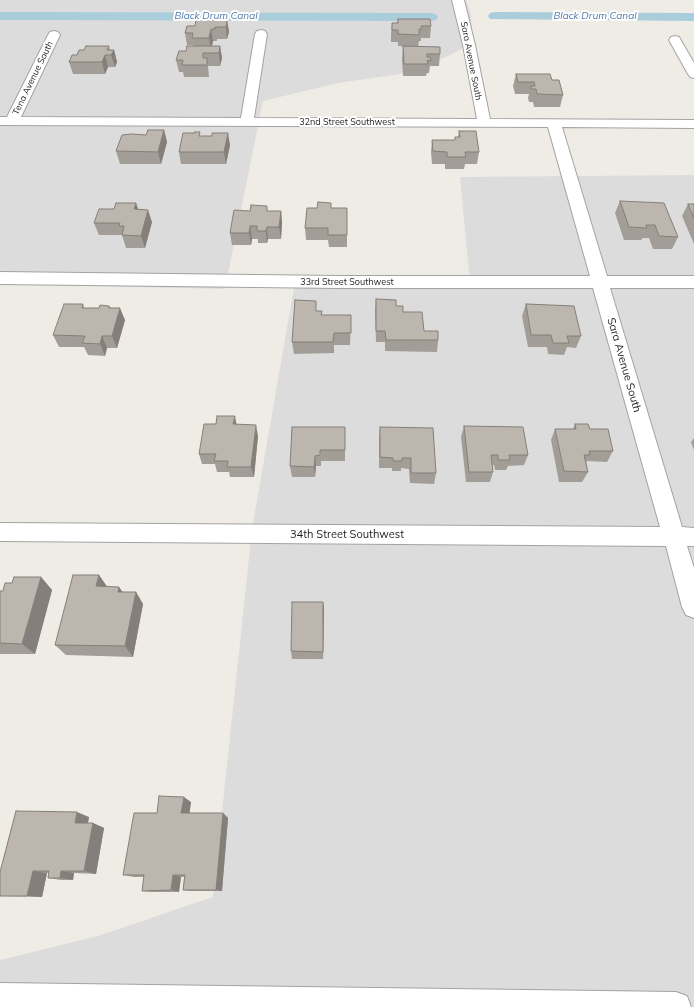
<!DOCTYPE html>
<html>
<head>
<meta charset="utf-8">
<style>
	body { margin:0 }
	canvas { display:block; background:#efece6 }
</style>
</head>
<body>
<canvas width="694" height="1007"></canvas>
<script>
const ctx = document.querySelector('canvas').getContext('2d');
ctx.lineJoin = 'round';
function fill(path, color) { ctx.fillStyle = color; ctx.fill(path, 'evenodd'); }
const poly = rows => new Path2D(rows.map(r => 'M' + r).join(''));
function strokePath(path, color, width, dash) { ctx.strokeStyle = color; ctx.lineWidth = width; ctx.lineCap = dash ? 'butt' : 'round'; ctx.setLineDash(dash || []); ctx.stroke(path); }
function write(font, color, halo, rows, align = 'center') {
  ctx.font = font + ' Mulish,sans-serif'; ctx.lineWidth = 4; ctx.setLineDash([]); ctx.textBaseline = 'middle'; ctx.strokeStyle = halo; ctx.fillStyle = color; for (const [text, x, y, turn = 0] of rows) {
    ctx.save(); ctx.translate(x, y); ctx.rotate((+turn || 0) * Math.PI / 180); ctx.textAlign = isNaN(turn) ? turn : align; if (halo) ctx.strokeText(text, 0, 0); ctx.fillText(text, 0, 0); ctx.restore();
  }
}
fill(poly([
	[0,0,466,0,471,14,472,32,462,49,429,65,400,74,338,83,263,101,225,289,0,284],
	[694,175,694,1007,0,1007,0,960,98,936,213,897,252,529,295,282,470,283,460,177]
]), '#dddcdc');
fill(poly([
	[0,12,431,13,436,14,438,17,436,20,431,21,0,20,0,12],
	[495,12,694,13,694,21,490,19,488,16,490,13,495,12]
]), '#a9cdda');
const minor = poly([
	[452,0,464,0,475,45,490,119,694,120,694,128,562,127,607,276,694,276,694,288,610,288,682,527,694,528,694,546,687,546,694,568,694,618,686,615,682,607,666,546,0,541,0,523,660,527,593,288,340,288,0,284,0,272,340,276,590,276,548,127,0,125,0,117,7,117,48,35,50,32,54,31,58,32,60,35,21,117,241,118,255,34,257,31,261,30,265,31,267,34,254,118,477,119,463,45,452,0],
	[675,36,679,37,694,63,694,78,690,77,688,74,669,40,671,37,675,36],
	[0,983,676,992,687,996,691,1007,0,1007,0,983]
]);
strokePath(minor, '#a3a3a3', 2);
fill(minor, '#fff');
fill(poly([
	[398,19,431,26,430,38,421,38,421,41,419,41,418,47,398,46,398,42,391,42,391,35,392,23,397,23],
	[227,20,229,32,227,39,217,39,217,41,213,41,212,46,220,46,222,58,220,66,208,66,209,77,184,77,183,72,179,72,176,60,186,51,193,46,193,45,187,45,185,33],
	[109,46,110,50,114,50,117,62,115,67,108,67,105,74,73,74,69,62,77,55],
	[403,46,440,54,439,66,430,66,429,73,427,73,426,76,403,76,402,59],
	[516,74,552,80,563,95,560,107,534,107,533,102,529,102,528,98,529,94,515,94,513,86],
	[164,130,167,142,161,164,120,164,116,151,146,135],
	[459,131,479,152,477,164,465,164,464,169,445,169,445,164,432,164,431,152,432,140,455,140,455,137,458,137],
	[201,136,230,145,226,164,181,164,179,152],
	[620,201,678,237,672,249,653,249,649,238,643,238,641,240,624,240,615,213],
	[136,203,138,209,152,222,145,248,126,248,122,235,99,235,94,223,114,209],
	[331,203,331,208,347,208,347,247,329,247,328,240,306,240,305,228,317,208],
	[688,204,694,204,694,244,682,216],
	[268,211,281,211,282,223,281,239,268,239,267,243,258,243,258,239,252,239,251,245,232,245,230,233],
	[376,299,396,306,424,331,438,340,437,352,385,351,385,342,376,342,375,311],
	[83,304,84,308,99,308,109,306,111,308,125,320,117,348,107,348,105,356,88,355,84,347,59,347,53,335],
	[526,304,581,336,576,348,567,347,564,355,548,354,547,347,528,347,522,316],
	[317,311,322,315,351,315,350,345,334,345,334,353,294,354,292,342],
	[575,424,590,429,613,451,607,462,587,461,586,463,588,472,582,482,559,482,551,440,555,429,573,429],
	[236,425,258,436,254,477,230,477,229,472,217,472,215,464,202,464,199,454],
	[464,426,528,455,524,465,508,466,506,470,495,470,494,465,492,465,493,472,490,482,466,482,461,437],
	[345,427,345,461,321,461,321,466,316,466,315,477,292,477,290,466],
	[380,427,436,473,434,484,410,483,409,469,401,468,401,471,392,471,392,468,379,468,379,438],
	[694,438,694,450,691,442],
	[99,575,107,587,123,592,136,592,143,604,133,657,66,655,55,645],
	[41,577,52,590,35,654,0,654,0,591,3,591,12,583],
	[323,602,324,610,323,659,292,659,291,651],
	[191,802,189,813,223,813,228,818,222,891,191,891,183,890,184,877,181,877,179,892,151,892,142,891,144,877,134,877,123,875,157,813],
	[89,817,88,823,93,823,104,828,96,874,74,873,73,880,61,880,48,878,49,873,47,873,42,897,0,896,0,872]
]), '#a29d96');
fill(poly([
	[227,20,229,32,227,39,226,27],
	[211,29,213,41,211,50,209,38],
	[220,46,222,58,220,66,219,53],
	[114,50,117,62,115,67,111,55],
	[105,55,108,67,105,74,102,62],
	[164,130,167,142,161,164,158,152],
	[228,133,230,145,226,164,224,152],
	[136,203,140,215,134,209],
	[148,210,152,222,145,248,141,236],
	[281,211,282,223,281,239,279,227],
	[250,226,252,239,251,245,249,233],
	[267,227,268,239,267,243,266,231],
	[120,308,125,320,117,348,112,336],
	[102,336,107,348,105,356,100,344],
	[235,416,237,427,233,424],
	[256,425,258,436,254,477,251,467],
	[315,456,316,466,315,477,314,467],
	[99,575,108,588,96,586],
	[41,577,52,590,35,654,22,644],
	[119,587,128,599,118,592],
	[136,592,143,604,133,657,125,646],
	[323,602,324,610,323,659],
	[184,797,191,802,189,818,181,813],
	[77,812,89,817,87,827,75,823],
	[223,813,228,818,222,891,216,890],
	[93,823,104,828,96,874,84,871],
	[33,871,47,873,42,897,27,896],
	[61,871,74,873,73,880,60,878],
	[173,875,181,877,179,892,171,890]
]), '#847f7a');
const building = poly([
	[398,19,430,19,431,26,421,26,422,29,419,29,419,35,398,34,398,30,392,30,392,23,398,23,398,19],
	[196,20,227,20,226,27,215,27,215,29,211,29,209,38,192,38,193,33,185,33,187,26,195,26,196,20],
	[86,46,109,46,107,50,114,50,111,55,105,55,102,62,69,62,72,55,77,55,79,50,84,50,86,46],
	[187,46,220,46,219,53,203,53,203,58,207,58,207,65,182,65,183,60,176,60,179,51,186,51,187,46],
	[403,46,440,47,440,54,427,54,427,57,430,57,431,61,427,60,428,64,404,64,403,46],
	[516,74,550,74,552,80,559,80,563,95,537,94,536,89,531,89,531,86,535,86,534,82,518,82,516,74],
	[148,130,164,130,158,152,116,151,122,135,131,134,146,135,148,130],
	[459,131,476,131,479,152,465,152,466,157,447,157,447,152,433,151,432,140,455,140,455,137,460,137,459,131],
	[195,132,200,132,199,136,212,136,212,133,228,133,224,152,179,152,183,133,195,133,195,132],
	[620,201,664,203,678,237,659,236,655,225,646,225,647,228,629,227,620,201],
	[318,202,331,203,331,208,347,208,347,235,328,235,328,228,305,228,307,208,317,208,318,202],
	[116,203,136,203,134,209,148,210,141,236,122,235,124,226,119,226,120,223,94,223,99,209,114,209,116,203],
	[688,204,694,204,694,218,688,204],
	[251,205,267,206,267,211,281,211,279,227,267,227,266,231,257,231,257,226,250,226,249,233,230,233,234,210,250,211,251,205],
	[376,299,396,300,396,306,403,306,403,312,422,312,424,331,438,331,438,340,386,340,385,331,376,331,376,299],
	[295,300,316,301,316,311,322,311,321,315,351,315,351,333,334,333,333,342,292,342,295,300],
	[64,304,83,304,82,308,99,308,100,305,109,306,109,308,120,308,112,336,102,336,100,344,82,343,85,336,53,335,64,304],
	[526,304,574,306,581,336,567,336,569,343,553,343,551,335,531,335,526,304],
	[217,416,235,416,233,424,256,425,251,467,227,467,228,461,214,461,216,454,199,454,204,424,216,424,217,416],
	[575,424,588,424,590,429,608,429,613,451,589,451,590,455,584,455,588,472,564,471,555,429,576,429,575,424],
	[464,426,523,427,528,455,509,455,510,460,498,460,498,455,491,455,493,472,469,472,464,426],
	[292,427,345,427,345,450,320,450,320,455,315,456,314,467,290,466,292,427],
	[380,427,433,428,436,473,411,473,411,458,402,458,402,461,393,461,393,458,380,457,380,427],
	[73,575,99,575,96,586,119,587,118,592,136,592,125,646,55,645,73,575],
	[14,577,41,577,22,644,0,643,0,591,3,591,5,583,12,583,14,577],
	[292,602,323,602,323,652,291,651,292,602],
	[159,796,184,797,181,813,223,813,216,890,183,890,185,875,173,875,171,890,142,891,144,875,123,875,134,813,157,813,159,796],
	[16,811,77,812,75,823,93,823,84,871,61,871,60,878,48,878,49,871,33,871,27,896,0,896,0,872,16,811]
]);
fill(building, '#bcb6af');
strokePath(building, '#847f7a', 1);
write('9px', '#1f1f1f', '#fff', [
	["Sara Avenue South",471,61,79],
	["Tena Avenue South",33,78,-64],
	["32nd Street Southwest",347,122],
	["33rd Street Southwest",347,282]
]);
write('italic 10px', '#5079a9', '#fff', [
	["Black Drum Canal",216,16],
	["Black Drum Canal",595,16]
]);
write('11px', '#1f1f1f', '#fff', [
	["Sara Avenue South",624,365,74],
	["34th Street Southwest",347,535]
]);
</script>
</body>
</html>
